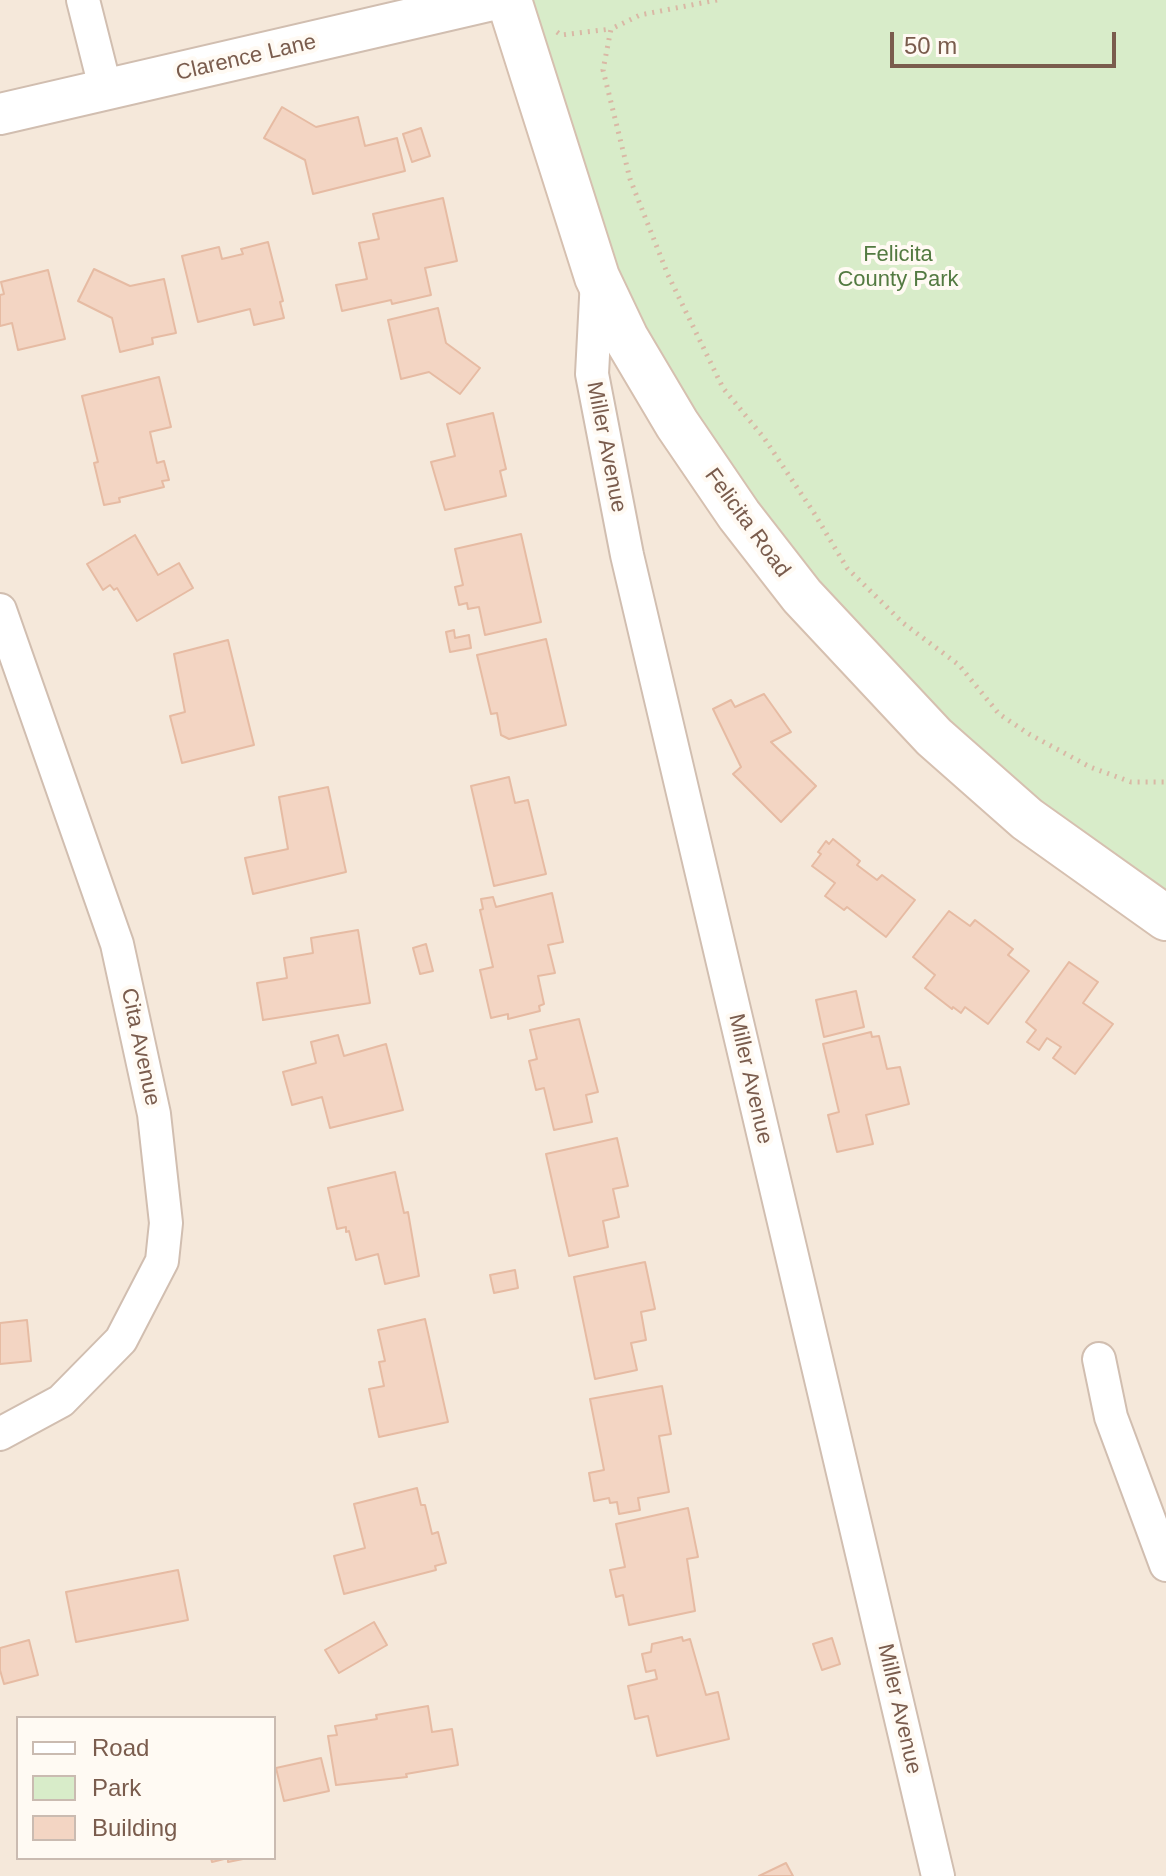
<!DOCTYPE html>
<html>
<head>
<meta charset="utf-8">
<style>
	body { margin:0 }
	#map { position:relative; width:1166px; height:1876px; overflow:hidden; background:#fdf6ec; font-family:Helvetica,sans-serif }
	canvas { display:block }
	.legend { position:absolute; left:16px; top:1716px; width:260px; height:144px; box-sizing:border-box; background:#fffaf3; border:2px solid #cabbb1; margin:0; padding:10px 14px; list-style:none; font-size:24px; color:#7a5c4d }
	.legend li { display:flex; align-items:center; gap:16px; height:40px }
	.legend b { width:40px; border:2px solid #cabbb1 }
	.scale { position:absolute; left:890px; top:32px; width:226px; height:36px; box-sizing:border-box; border:4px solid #7a5c4d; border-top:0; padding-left:10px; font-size:24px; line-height:28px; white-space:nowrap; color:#7a5c4d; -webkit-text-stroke:6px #fffaf3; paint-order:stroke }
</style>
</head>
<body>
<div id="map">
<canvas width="1166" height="1876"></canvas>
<ul class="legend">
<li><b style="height:10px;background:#fff"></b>Road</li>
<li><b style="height:22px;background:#d8ecc9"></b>Park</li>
<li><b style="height:22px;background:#f3d5c3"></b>Building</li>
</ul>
<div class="scale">50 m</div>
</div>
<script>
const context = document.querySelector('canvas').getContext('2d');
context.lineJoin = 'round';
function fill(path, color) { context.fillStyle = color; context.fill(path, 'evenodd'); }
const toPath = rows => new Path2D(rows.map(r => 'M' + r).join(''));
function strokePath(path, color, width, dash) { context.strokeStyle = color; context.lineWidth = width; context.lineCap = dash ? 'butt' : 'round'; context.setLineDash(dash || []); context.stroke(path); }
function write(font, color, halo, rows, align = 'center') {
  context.font = font + ' Helvetica,sans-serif'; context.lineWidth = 8; context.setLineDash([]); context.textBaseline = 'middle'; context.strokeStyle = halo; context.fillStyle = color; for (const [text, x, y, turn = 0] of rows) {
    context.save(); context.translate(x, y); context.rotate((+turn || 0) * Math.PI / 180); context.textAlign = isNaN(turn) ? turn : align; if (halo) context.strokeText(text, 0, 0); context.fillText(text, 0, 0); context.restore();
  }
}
const residential = toPath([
	[0,0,509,0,1166,918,1166,1876,0,1876],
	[18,1718,274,1718,274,1858,18,1858]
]);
const green = toPath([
	[509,0,1166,0,1166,918,1027,819,677,424]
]);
const building = toPath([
	[282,107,316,127,358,117,365,146,397,138,405,171,313,194,305,160,264,138,282,107],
	[421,128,430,156,412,162,403,134,421,128],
	[443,198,457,261,425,268,431,295,392,304,391,300,342,311,336,285,367,279,359,243,379,239,373,214,443,198],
	[268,242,283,301,280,302,284,318,254,325,250,309,198,322,182,256,219,247,222,259,243,254,241,249,268,242],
	[94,269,130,286,164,279,176,333,152,338,153,344,120,352,112,318,78,301,94,269],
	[48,270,65,339,18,350,12,323,0,326,0,295,4,294,1,282,48,270],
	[438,308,446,343,480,368,460,394,429,372,401,379,388,320,438,308],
	[159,377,171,427,150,432,157,463,164,461,169,480,162,481,164,487,119,498,120,502,104,505,94,463,98,462,82,396,159,377],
	[493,413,506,469,500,471,506,496,445,510,431,462,455,456,447,424,493,413],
	[521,534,541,622,485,635,479,607,468,609,467,603,459,605,455,587,463,585,455,549,521,534],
	[135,535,158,575,179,563,193,588,137,621,117,588,114,590,110,585,103,590,87,564,135,535],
	[454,630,455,638,469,635,471,648,450,652,446,632,454,630],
	[546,639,566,725,509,739,501,735,497,713,491,714,477,655,546,639],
	[228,640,254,745,182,763,170,716,185,712,174,654,228,640],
	[764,694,791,732,771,742,816,786,781,822,733,774,741,767,713,709,731,700,735,707,764,694],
	[509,777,515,803,528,800,546,874,494,886,471,786,509,777],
	[328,787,346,872,253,894,245,858,288,849,279,797,328,787],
	[833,839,860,861,857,865,877,880,882,875,915,900,886,937,847,907,844,910,825,896,835,883,812,866,821,854,818,852,826,841,829,844,833,839],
	[552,893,563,942,548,945,555,973,538,976,544,1004,539,1006,540,1011,508,1019,508,1014,491,1018,480,970,493,967,480,910,483,909,481,899,493,897,496,907,552,893],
	[949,911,970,926,975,920,1013,949,1008,955,1029,971,988,1024,965,1007,961,1013,953,1007,952,1009,925,988,935,975,913,957,949,911],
	[358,930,370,1003,263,1020,257,983,287,978,284,958,313,953,311,938,358,930],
	[426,944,433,971,420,974,413,948,426,944],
	[1069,962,1098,982,1083,1003,1113,1024,1075,1074,1053,1058,1061,1047,1047,1038,1039,1050,1027,1042,1036,1030,1026,1022,1069,962],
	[856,991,864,1027,824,1037,816,1000,856,991],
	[579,1019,598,1092,586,1095,592,1122,554,1130,544,1088,536,1090,529,1061,537,1059,530,1030,579,1019],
	[871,1032,872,1037,879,1036,887,1069,900,1067,909,1104,866,1115,873,1144,837,1152,828,1115,839,1112,823,1044,871,1032],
	[338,1035,344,1056,386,1044,403,1110,330,1128,322,1097,292,1105,283,1072,316,1063,311,1042,338,1035],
	[617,1138,628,1186,613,1189,619,1217,603,1221,608,1247,569,1256,546,1154,617,1138],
	[395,1172,404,1213,408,1212,419,1276,385,1284,378,1254,356,1260,349,1231,346,1232,346,1227,337,1229,328,1188,395,1172],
	[645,1262,655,1309,641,1312,646,1340,631,1343,637,1370,595,1379,574,1277,645,1262],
	[515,1270,518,1288,494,1293,490,1275,515,1270],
	[425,1319,448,1422,379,1437,369,1389,384,1386,379,1362,385,1361,378,1330,425,1319],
	[27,1320,31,1361,0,1364,0,1323,27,1320],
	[662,1386,671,1434,659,1436,669,1492,638,1498,640,1510,619,1514,617,1502,610,1503,609,1498,594,1501,589,1473,604,1470,590,1399,662,1386],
	[417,1488,421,1505,425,1505,432,1534,438,1532,446,1563,435,1566,436,1570,344,1594,334,1556,365,1548,354,1504,417,1488],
	[688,1508,698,1557,687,1559,695,1611,629,1625,623,1595,616,1597,610,1570,625,1567,616,1524,688,1508],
	[178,1570,188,1620,76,1642,66,1592,178,1570],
	[374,1622,387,1645,339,1673,325,1650,374,1622],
	[682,1637,683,1641,690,1639,706,1695,718,1692,729,1739,657,1756,648,1716,635,1719,628,1686,657,1679,655,1670,646,1672,642,1654,651,1652,652,1644,682,1637],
	[832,1638,840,1664,822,1670,813,1644,832,1638],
	[29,1640,38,1675,4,1684,0,1670,0,1648,29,1640],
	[428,1706,432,1732,452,1729,458,1765,406,1774,407,1777,336,1785,328,1736,337,1735,335,1726,377,1719,376,1715,428,1706],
	[321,1758,329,1791,284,1801,276,1768,321,1758],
	[211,1858,248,1858,228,1862,228,1858,212,1862,211,1858],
	[786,1863,793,1876,759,1876,786,1863]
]);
const path = toPath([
	[717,0,640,15,611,29,603,70,630,179,668,275,723,388,764,438,814,513,847,568,903,623,959,665,999,714,1029,734,1090,767,1131,782,1166,782],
	[557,32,561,35,611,29]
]);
const minor = toPath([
	[83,0,106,91],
	[597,279,592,374,627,555,938,1876],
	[0,610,117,944,154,1114,166,1223,162,1261,121,1340,61,1401,0,1434],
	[1099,1359,1111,1417,1166,1565]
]);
const tertiary = toPath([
	[0,114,492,0]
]);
const secondary = toPath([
	[509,0,597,277,626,338,677,424,739,515,802,596,934,737,1027,819,1166,918]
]);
const streetNames = [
	["Clarence Lane",246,58,-13],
	["Miller Avenue",606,447,79],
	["Felicita Road",747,523,54],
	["Cita Avenue",140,1047,78],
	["Miller Avenue",750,1079,77],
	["Miller Avenue",899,1709,77]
];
const parkNames = [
	["Felicita",898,255],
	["County Park",898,280]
];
fill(residential, '#f5e8da');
fill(green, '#d8ecc9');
fill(building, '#f3d5c3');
strokePath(building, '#e6bba3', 2);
strokePath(minor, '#d1beb0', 36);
strokePath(tertiary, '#d1beb0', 44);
strokePath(secondary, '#d6c0b0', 48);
strokePath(path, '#d9b8a5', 5, [2, 6]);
strokePath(minor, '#fff', 32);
strokePath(tertiary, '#fff', 40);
strokePath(secondary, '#fff', 44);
write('22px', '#7a5c4d', '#fffaf3', streetNames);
write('22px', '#537a41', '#fffaf3', parkNames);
</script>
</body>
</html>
